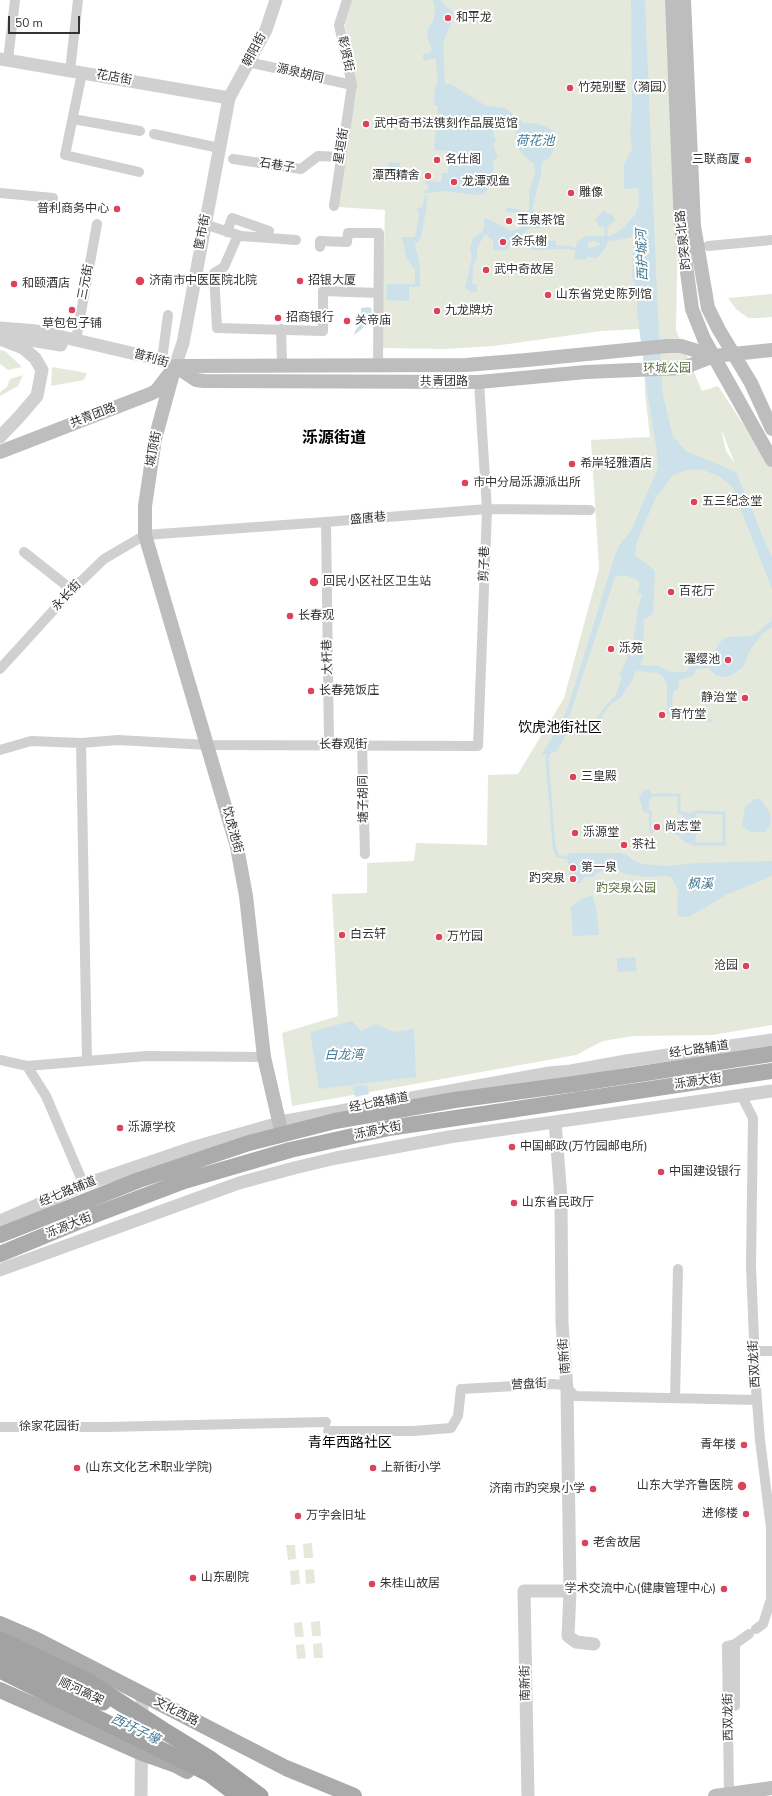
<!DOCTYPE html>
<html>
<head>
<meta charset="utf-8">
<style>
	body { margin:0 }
	#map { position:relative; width:772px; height:1796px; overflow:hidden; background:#fff; font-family:"Nunito Sans",sans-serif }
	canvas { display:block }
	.scale { position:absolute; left:8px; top:16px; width:72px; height:18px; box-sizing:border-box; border:2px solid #333; border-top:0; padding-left:5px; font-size:12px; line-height:14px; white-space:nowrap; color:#333; -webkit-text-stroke:3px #fff; paint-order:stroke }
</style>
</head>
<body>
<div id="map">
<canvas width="772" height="1796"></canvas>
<div class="scale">50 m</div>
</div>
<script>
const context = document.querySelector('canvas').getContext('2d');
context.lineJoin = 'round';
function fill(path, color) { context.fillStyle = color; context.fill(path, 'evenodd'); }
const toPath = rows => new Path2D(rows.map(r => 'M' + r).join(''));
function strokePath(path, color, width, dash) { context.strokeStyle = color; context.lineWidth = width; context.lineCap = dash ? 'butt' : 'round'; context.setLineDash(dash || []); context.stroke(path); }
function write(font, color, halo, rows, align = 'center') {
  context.font = font + ' "Nunito Sans","Noto Sans SC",sans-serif'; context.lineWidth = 4; context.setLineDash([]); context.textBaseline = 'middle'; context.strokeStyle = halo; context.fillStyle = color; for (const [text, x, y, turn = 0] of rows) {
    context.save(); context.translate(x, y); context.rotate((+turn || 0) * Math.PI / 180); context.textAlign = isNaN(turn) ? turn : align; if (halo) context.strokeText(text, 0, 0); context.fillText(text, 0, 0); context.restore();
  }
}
const green = toPath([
	[352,0,631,0,632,28,638,0,682,0,676,330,702,391,718,386,772,468,772,558,757,520,772,565,772,1025,713,1035,633,1036,603,1041,576,1055,292,1106,282,1033,338,1016,332,894,367,893,367,863,414,861,416,843,487,845,488,775,518,774,564,698,599,569,591,440,650,437,645,393,640,257,643,197,632,29,632,106,639,195,639,203,634,216,634,256,632,277,637,293,639,329,601,331,494,346,445,349,380,348,379,301,384,249,385,210,338,207,349,127,356,95,354,70,349,57,344,18],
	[721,429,734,461,734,462,726,451],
	[772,294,772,317,758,318,748,318,736,309,728,298],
	[0,350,5,351,22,367,8,370,0,364],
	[52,367,87,373,84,380,51,386],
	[23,375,18,386,0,396,0,392,7,387,10,379],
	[312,1543,313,1558,304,1558,303,1544],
	[286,1545,295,1545,296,1559,288,1560],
	[314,1569,315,1583,306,1584,305,1570],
	[299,1570,300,1584,291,1585,290,1571],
	[320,1621,321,1636,312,1636,311,1622],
	[302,1622,304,1637,295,1637,294,1623],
	[322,1643,323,1658,314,1658,313,1644],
	[304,1644,306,1658,297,1659,296,1645]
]);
const water = toPath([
	[433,0,441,0,445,6,450,9,453,13,452,21,445,37,443,44,445,84,451,84,481,103,489,106,505,108,524,123,535,123,539,125,546,126,555,133,553,151,550,157,543,162,541,166,541,174,532,210,538,214,543,224,540,228,528,229,519,238,518,245,509,245,508,249,505,249,505,251,493,250,493,240,485,234,477,248,477,259,474,262,472,283,477,285,477,291,471,292,465,288,472,258,470,248,473,238,483,231,484,226,484,218,491,220,510,231,518,229,524,225,526,216,525,214,506,212,505,208,513,208,526,212,529,210,529,191,535,174,534,164,522,154,517,146,516,126,513,120,500,116,495,120,493,132,496,142,493,144,498,158,493,160,494,180,492,185,483,194,477,195,446,191,426,193,427,205,422,232,421,238,415,245,420,267,420,287,409,287,409,301,386,300,387,284,415,284,415,270,406,257,402,237,415,237,419,215,416,209,422,207,426,194,423,191,429,190,428,185,425,184,425,182,427,181,441,182,442,173,448,173,450,151,434,150,438,106,434,105,435,85,438,84,436,59,429,59,425,61,423,58,423,54,430,53,432,49,428,40,427,31,434,19,435,9],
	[631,0,645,0,658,319,663,396,673,436,686,451,736,472,772,557,772,589,732,487,719,476,700,469,688,470,673,475,655,499,637,541,635,555,655,571,653,614,644,620,643,659,640,665,659,666,671,672,686,672,691,664,706,662,711,658,720,642,727,637,753,636,772,620,772,627,762,634,749,652,743,667,733,674,727,677,717,676,708,668,696,669,693,676,679,680,678,689,673,692,672,707,684,710,702,709,702,713,694,717,684,715,673,716,667,714,667,684,664,678,658,673,637,671,634,673,634,677,622,696,608,707,598,723,566,735,556,752,541,755,558,729,568,707,616,552,622,541,630,533,658,468,656,446,649,404,637,312,637,293,632,277,634,234,632,234,632,237,614,241,612,240,608,241,606,247,597,258,587,257,585,260,574,259,577,242,586,236,610,236,622,229,634,216,639,203,638,188,624,189,624,164,632,149,630,131,632,106],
	[593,241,600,243,599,246,588,248,588,243],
	[624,575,636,579,640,584,637,592,642,595,638,609,633,643,629,644,625,654,628,657,619,675,622,676,616,695,605,706,597,719,565,730,615,577],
	[389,162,400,163,400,171,388,170],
	[604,210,607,213,612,214,615,220,606,228,599,226,595,219],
	[543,237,543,240,556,241,556,245,565,246,565,249,531,250,535,240],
	[369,307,372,309,371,314,366,315,363,328,354,335,355,331,360,324,361,308],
	[648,789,654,795,650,799,649,809,652,812,651,832,649,831,649,814,643,811,639,797,644,790],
	[755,799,760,799,770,813,771,824,766,832,751,832,742,826,745,807],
	[695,812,694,844,686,841,683,837,683,815,684,814,690,814],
	[570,853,620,853,627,855,635,861,643,864,666,866,698,863,772,861,772,875,765,879,726,895,689,917,684,917,677,915,678,890,671,877,667,876,646,877,626,874,616,870,604,869,602,872,595,873,595,877,584,877,581,883,571,882,567,855],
	[592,895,596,907,599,935,573,936,571,907,580,900],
	[635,957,637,971,617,972,617,958],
	[352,1021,361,1031,376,1024,394,1032,414,1029,416,1077,319,1089,310,1032],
	[367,1085,369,1094,355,1097,353,1086]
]);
const stream = toPath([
	[606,236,606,228],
	[565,247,576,249],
	[701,713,710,721],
	[550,750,547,758,554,846,557,856,567,858],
	[654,795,679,795,679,812,690,815,695,812],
	[695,812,724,813,724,844,694,844,695,812],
	[664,828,677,833,686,841,694,844],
	[651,832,657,829]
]);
const minor = toPath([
	[8,60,15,0],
	[248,62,352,85],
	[70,71,78,0],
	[82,73,65,155,139,172],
	[73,119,140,131],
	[154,134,219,148],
	[233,159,301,169,318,156,340,157],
	[0,193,53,198],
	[334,206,352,85,339,25,347,0],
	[204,224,241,236,296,240],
	[227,232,232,218,269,231],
	[238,235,224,267,214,273,217,328,323,331,323,291,378,293],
	[708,246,772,240],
	[320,247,320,241,347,242,348,233,379,233,378,365],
	[281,329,282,365],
	[76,340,97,224],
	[162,360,168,315],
	[326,522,329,744],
	[24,552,72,590],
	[0,669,72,590,104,559,145,535,326,522,487,509,590,510],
	[81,743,87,1061],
	[362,744,365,854],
	[0,750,31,741,81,743,118,740,208,745,478,746,487,510,479,382],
	[0,1060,27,1066,147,1056,264,1057],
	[27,1066,46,1096,84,1185],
	[741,1095,753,1118,751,1266,756,1388,760,1440,771,1528,771,1599,763,1624,756,1629],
	[754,1351,772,1351],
	[675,1398,678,1269],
	[0,1427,106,1427,326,1422],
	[328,1431,413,1431,451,1428,458,1416,461,1389,553,1384,564,1385,575,1396,757,1400],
	[735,1644,735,1706],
	[729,1796,727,1646,735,1644,749,1634]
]);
const tertiary = toPath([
	[0,59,229,98],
	[0,328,37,331,157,359,175,366],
	[12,337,61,345],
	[0,339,23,348,35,358,42,370,37,396,19,417,0,437],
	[175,366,183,343,229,98,266,30,276,0],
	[555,1122,561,1198,562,1323,567,1390,570,1591],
	[0,1221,86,1184,195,1147,286,1121,549,1073,571,1071,626,1061,772,1040],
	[0,1270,239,1183,294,1168,336,1158,449,1137,772,1091],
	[141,1796,142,1694],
	[528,1796,524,1591,570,1591,568,1636,576,1642,594,1644]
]);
const secondary = toPath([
	[672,0,681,228,692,309,704,339,772,460],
	[684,0,694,226,708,308,719,330,751,383,772,429],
	[175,366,155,439,145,506,145,535,237,847,246,896,264,1057,282,1134],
	[175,366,196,380,204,381,479,382,586,372,683,368,714,356,772,350],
	[175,366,466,365,527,360,667,346,681,346,714,356],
	[0,452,150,394,156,391,170,373],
	[715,1796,772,1788]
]);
const primary = toPath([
	[0,1235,139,1180,249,1143,335,1121,455,1100,574,1084,772,1054],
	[0,1254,97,1214,184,1181,290,1150,389,1128,772,1071],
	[0,1624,35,1639,286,1768,354,1796],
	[0,1690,142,1753,176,1765,187,1771]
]);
const trunk = toPath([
	[161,1729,210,1759,260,1796]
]);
const trunkBridge = toPath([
	[0,1640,87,1681,161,1729],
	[0,1655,103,1702],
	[0,1670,210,1774,239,1796]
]);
const markers = [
	[448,18,4,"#dd4259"],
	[570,88,4,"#dd4259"],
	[366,124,4,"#dd4259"],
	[437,160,4,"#dd4259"],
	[748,160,4,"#dd4259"],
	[428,176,4,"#dd4259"],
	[454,182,4,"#dd4259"],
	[571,193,4,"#dd4259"],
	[117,209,4,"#dd4259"],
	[509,221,4,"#dd4259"],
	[503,242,4,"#dd4259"],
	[486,270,4,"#dd4259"],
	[140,281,5,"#dd4259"],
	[300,281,4,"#dd4259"],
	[14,284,4,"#dd4259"],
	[548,295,4,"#dd4259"],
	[72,310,4,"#dd4259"],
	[437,311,4,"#dd4259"],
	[278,318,4,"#dd4259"],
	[347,321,4,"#dd4259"],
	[572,464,4,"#dd4259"],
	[465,483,4,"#dd4259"],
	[694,502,4,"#dd4259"],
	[314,582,5,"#dd4259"],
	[671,592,4,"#dd4259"],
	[290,616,4,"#dd4259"],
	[611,649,4,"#dd4259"],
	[728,660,4,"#dd4259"],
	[311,691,4,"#dd4259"],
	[745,698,4,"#dd4259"],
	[662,715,4,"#dd4259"],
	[573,777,4,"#dd4259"],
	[657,827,4,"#dd4259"],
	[575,833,4,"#dd4259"],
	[624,845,4,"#dd4259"],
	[573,868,4,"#dd4259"],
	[573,879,4,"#dd4259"],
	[342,935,4,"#dd4259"],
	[439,937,4,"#dd4259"],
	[746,966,4,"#dd4259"],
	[120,1128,4,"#dd4259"],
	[512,1147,4,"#dd4259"],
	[661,1172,4,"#dd4259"],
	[514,1203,4,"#dd4259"],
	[744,1445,4,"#dd4259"],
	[77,1468,4,"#dd4259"],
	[373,1468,4,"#dd4259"],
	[742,1486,5,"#dd4259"],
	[593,1489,4,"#dd4259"],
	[746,1514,4,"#dd4259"],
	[298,1516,4,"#dd4259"],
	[585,1543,4,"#dd4259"],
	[193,1578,4,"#dd4259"],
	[372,1584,4,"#dd4259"],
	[724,1589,4,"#dd4259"]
];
const poiNames = [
	["和平龙",456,18],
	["竹苑别墅（漪园）",578,88],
	["武中奇书法镌刻作品展览馆",374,124],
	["名仕阁",445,160],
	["三联商厦",740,160,"right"],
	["潭西精舍",420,176,"right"],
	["龙潭观鱼",462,182],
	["雕像",579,193],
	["普利商务中心",109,209,"right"],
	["玉泉茶馆",517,221],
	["余乐榭",511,242],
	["武中奇故居",494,270],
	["济南市中医医院北院",149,281],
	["招银大厦",308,281],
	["和颐酒店",22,284],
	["山东省党史陈列馆",556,295],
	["九龙牌坊",445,311],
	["招商银行",286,318],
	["关帝庙",355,321],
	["草包包子铺",72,324,"center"],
	["希岸轻雅酒店",580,464],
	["市中分局泺源派出所",473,483],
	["五三纪念堂",702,502],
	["回民小区社区卫生站",323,582],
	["百花厅",679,592],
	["长春观",298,616],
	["泺苑",619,649],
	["濯缨池",720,660,"right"],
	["长春苑饭庄",319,691],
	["静治堂",737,698,"right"],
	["育竹堂",670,715],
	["三皇殿",581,777],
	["尚志堂",665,827],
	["泺源堂",583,833],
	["茶社",632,845],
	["第一泉",581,868],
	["趵突泉",565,879,"right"],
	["白云轩",350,935],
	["万竹园",447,937],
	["沧园",738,966,"right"],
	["泺源学校",128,1128],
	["中国邮政(万竹园邮电所)",520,1147],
	["中国建设银行",669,1172],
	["山东省民政厅",522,1203],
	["青年楼",736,1445,"right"],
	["(山东文化艺术职业学院)",85,1468],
	["上新街小学",381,1468],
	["山东大学齐鲁医院",733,1486,"right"],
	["济南市趵突泉小学",585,1489,"right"],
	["进修楼",738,1514,"right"],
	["万字会旧址",306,1516],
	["老舍故居",593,1543],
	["山东剧院",201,1578],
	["朱桂山故居",380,1584],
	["学术交流中心(健康管理中心)",716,1589,"right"]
];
const streetNames = [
	["朝阳街",255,50,-62],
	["彰贤街",345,54,77],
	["源泉胡同",300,74,13],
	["花店街",114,78,10],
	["星垣街",342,146,-81],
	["石巷子",277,166,9],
	["筐市街",203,232,-79],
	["趵突泉北路",684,240,-96],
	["三元街",86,282,-79],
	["普利街",151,359,16],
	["共青团路",444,382],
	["共青团路",93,416,-21],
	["城顶街",154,449,-79],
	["盛唐巷",368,519,-5],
	["剪子巷",485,564,-88],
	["永长街",67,596,-47],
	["大杆巷",328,657,-91],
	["长春观街",343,745],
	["塘子胡同",364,799,-91],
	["饮虎池街",232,830,75],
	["经七路辅道",699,1050,-8],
	["泺源大街",698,1082,-8],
	["经七路辅道",379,1103,-11],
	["泺源大街",378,1131,-11],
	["经七路辅道",68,1192,-22],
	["泺源大街",69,1226,-22],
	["南新街",565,1356,-95],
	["西双龙街",755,1364,-93],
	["营盘街",529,1385,-3],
	["徐家花园街",49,1427],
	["南新街",526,1683,-91],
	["顺河高架",81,1692,25],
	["文化西路",176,1712,27],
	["西双龙街",729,1717,-91]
];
const parkNames = [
	["环城公园",667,369],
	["趵突泉公园",626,889]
];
const waterNames = [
	["荷花池",535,142],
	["西护城河",643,255,-92],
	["枫溪",700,885],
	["白龙湾",344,1056],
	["西圩子壕",135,1730,26]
];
const quarterNames = [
	["饮虎池街社区",560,729],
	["青年西路社区",350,1444]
];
const districtNames = [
	["泺源街道",334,439]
];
fill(green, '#e4e9dc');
fill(water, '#cde1ea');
strokePath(stream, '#cde1ea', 3);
strokePath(minor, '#d0d0d0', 10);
strokePath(tertiary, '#d0d0d0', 13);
strokePath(secondary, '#bdbdbd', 14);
strokePath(primary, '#ababab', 16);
strokePath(trunk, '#a2a2a2', 17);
strokePath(trunkBridge, '#a2a2a2', 17);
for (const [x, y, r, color] of markers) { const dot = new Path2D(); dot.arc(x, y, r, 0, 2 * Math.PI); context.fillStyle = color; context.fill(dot); strokePath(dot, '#fff', 1.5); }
write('12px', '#333', '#fff', poiNames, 'left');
write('12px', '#333', '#fff', streetNames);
write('12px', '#596d41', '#fff', parkNames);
write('italic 13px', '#447992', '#fff', waterNames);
write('14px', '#000', '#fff', quarterNames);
write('bold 16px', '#000', '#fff', districtNames);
</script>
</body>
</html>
